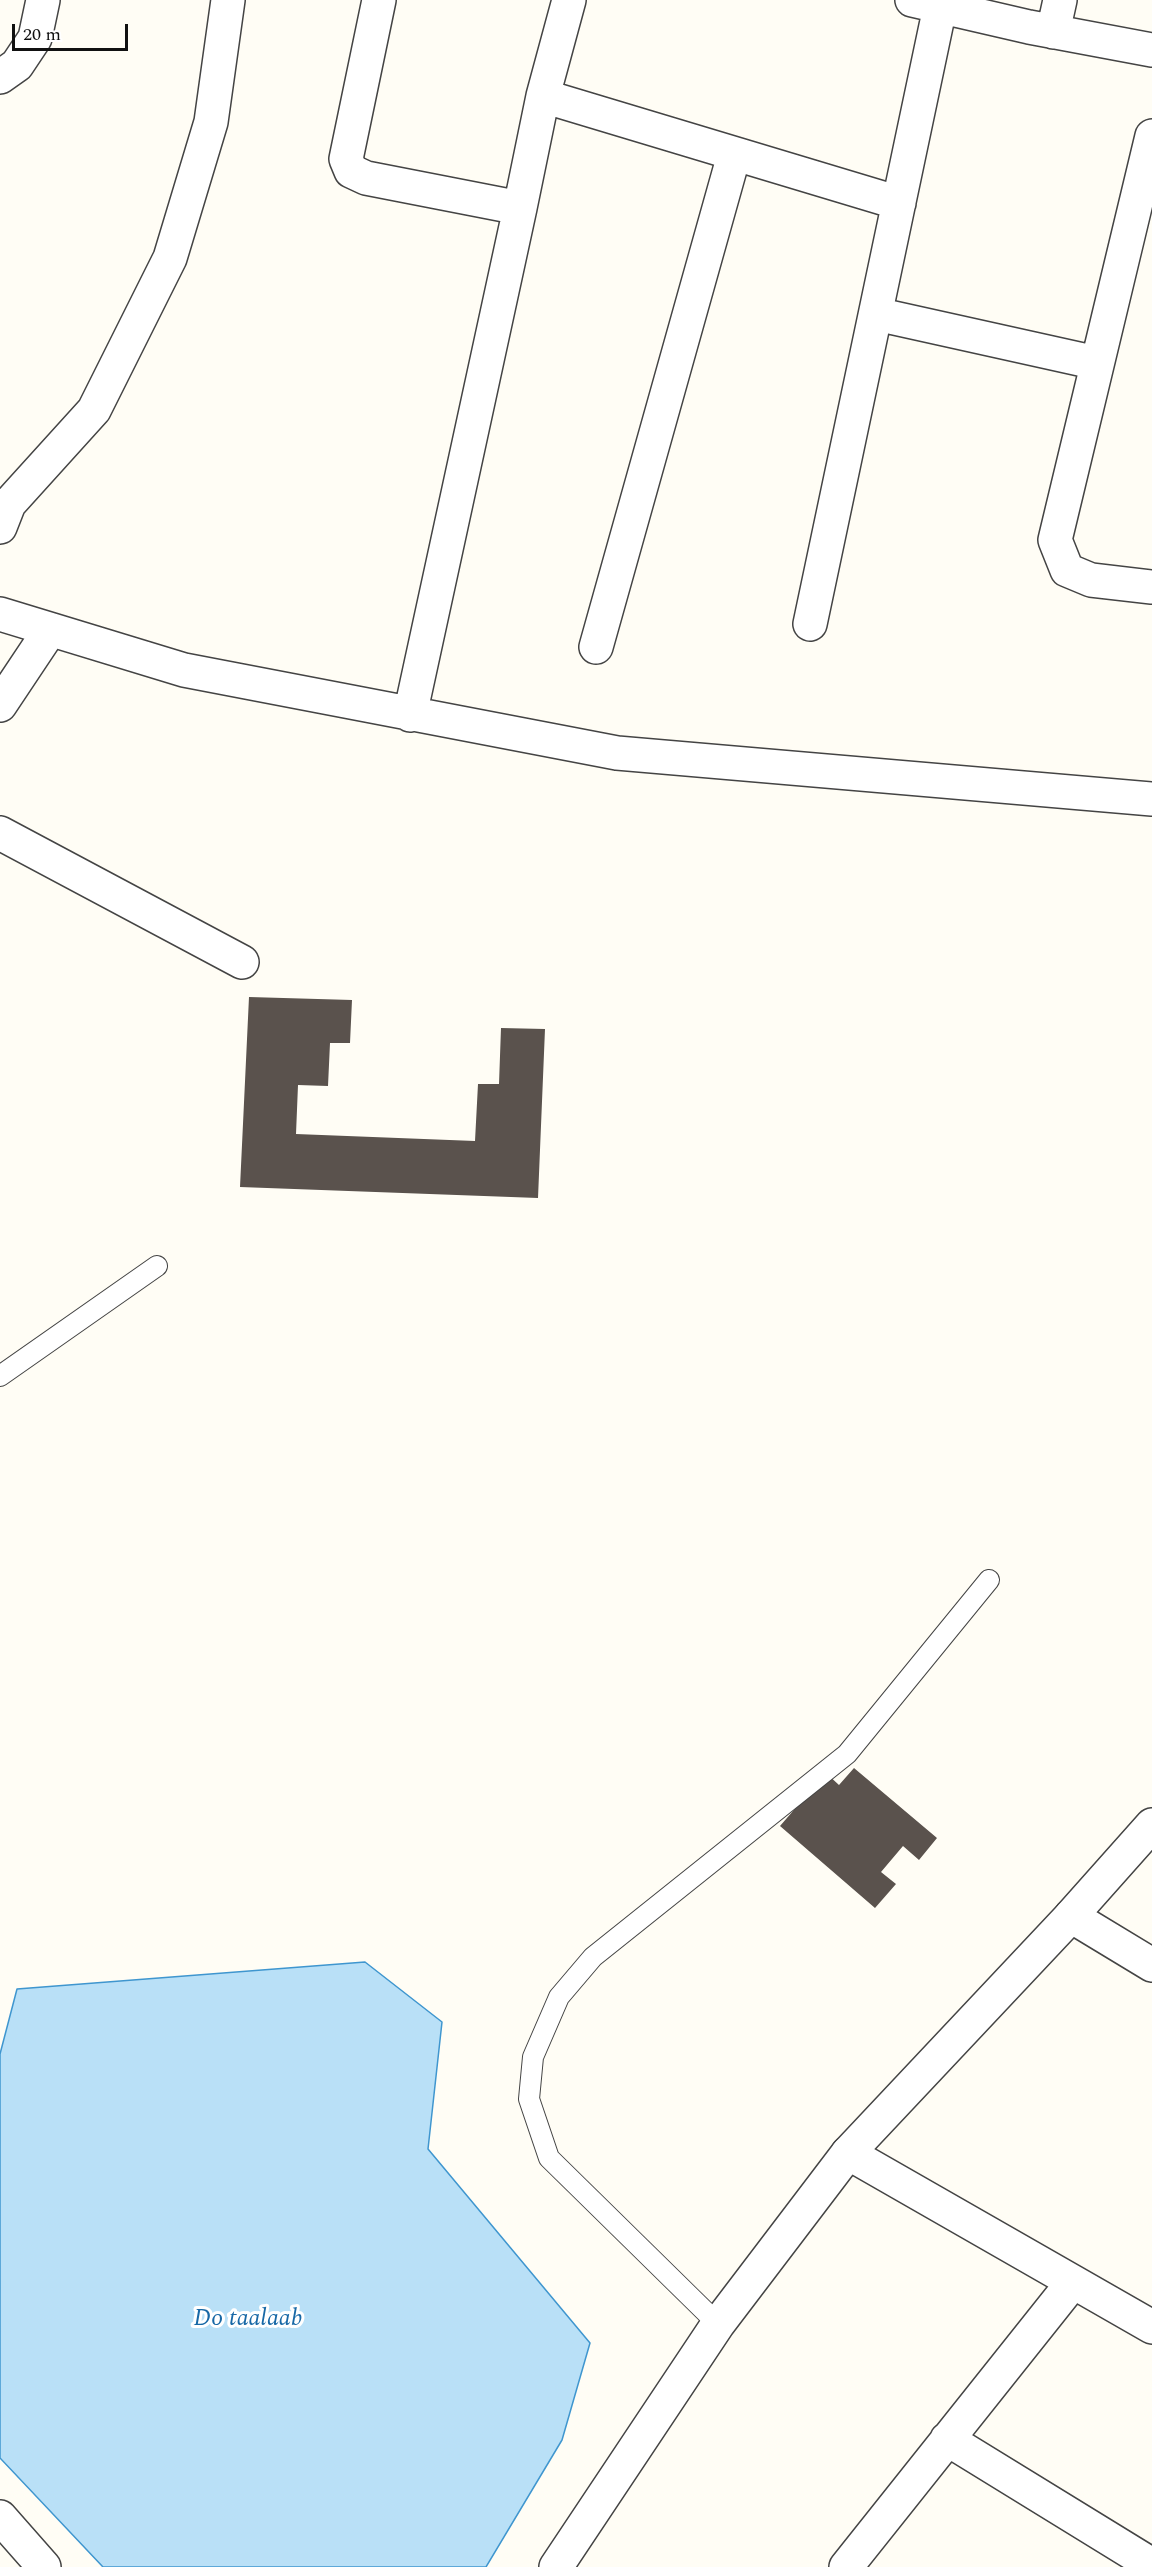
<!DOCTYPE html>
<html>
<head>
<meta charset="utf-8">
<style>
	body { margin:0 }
	#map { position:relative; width:1152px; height:2567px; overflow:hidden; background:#fffdf5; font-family:Spectral,serif }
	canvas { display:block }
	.scale { position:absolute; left:12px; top:24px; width:116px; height:27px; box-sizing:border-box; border:3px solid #111; border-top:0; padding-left:8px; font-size:18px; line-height:21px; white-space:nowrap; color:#111; -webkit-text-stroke:4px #fff; paint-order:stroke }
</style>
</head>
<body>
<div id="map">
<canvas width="1152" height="2567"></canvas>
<div class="scale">20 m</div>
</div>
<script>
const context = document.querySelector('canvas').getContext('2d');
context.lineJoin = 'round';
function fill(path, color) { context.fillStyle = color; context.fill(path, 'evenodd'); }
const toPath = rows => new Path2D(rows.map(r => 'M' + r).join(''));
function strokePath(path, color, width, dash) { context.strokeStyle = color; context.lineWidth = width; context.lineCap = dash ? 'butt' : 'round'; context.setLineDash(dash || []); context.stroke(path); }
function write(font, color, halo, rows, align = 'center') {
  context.font = font + ' Spectral,serif'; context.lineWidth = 6; context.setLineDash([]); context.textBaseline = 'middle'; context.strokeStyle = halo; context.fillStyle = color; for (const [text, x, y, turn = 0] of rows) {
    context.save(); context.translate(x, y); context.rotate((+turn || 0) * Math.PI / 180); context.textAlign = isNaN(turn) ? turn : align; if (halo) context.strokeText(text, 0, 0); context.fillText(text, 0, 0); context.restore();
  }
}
const water = toPath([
	[365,1962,442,2022,428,2149,590,2343,562,2440,486,2567,103,2567,0,2458,0,2054,17,1989,365,1962]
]);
const building = toPath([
	[249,997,352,1000,350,1043,330,1043,328,1086,298,1085,296,1134,475,1141,478,1084,499,1084,501,1028,545,1029,538,1198,240,1187],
	[854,1768,937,1838,919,1860,903,1846,881,1872,896,1884,875,1908,780,1826,826,1773,839,1785]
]);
const service = toPath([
	[0,1376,157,1266],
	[718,2324,549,2158,529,2099,533,2057,559,1997,593,1957,847,1754,989,1580]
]);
const minor = toPath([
	[379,0,346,159,351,171,366,178,520,208,410,715],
	[912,0,1029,27,1152,50],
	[1053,32,1060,0],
	[0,77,17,65,35,38,43,0],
	[543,96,899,203],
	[1152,136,1055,540,1067,570,1091,580,1152,587],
	[520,208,543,96,569,0],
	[876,314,1097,363],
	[0,527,9,504,94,410,170,258,211,122,228,0],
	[0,614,184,670,617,753,1152,799],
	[810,624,940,7],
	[596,647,734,155],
	[0,705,50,630],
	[0,833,242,962],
	[1071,1916,1152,1965],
	[848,2153,1152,2327],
	[947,2439,1152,2565],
	[846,2567,1073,2282]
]);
const tertiary = toPath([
	[0,2517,44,2567],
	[556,2567,718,2324,848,2153,1071,1916,1152,1825]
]);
const waterNames = [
	["Do taalaab",248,2320]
];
fill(water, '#b9e0f7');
strokePath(water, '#3f96cf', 1.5);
fill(building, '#5a524d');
strokePath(service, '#444', 22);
strokePath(minor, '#444', 36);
strokePath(tertiary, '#444', 36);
strokePath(service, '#fff', 20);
strokePath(minor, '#fff', 33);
strokePath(tertiary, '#fff', 33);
write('italic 24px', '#1768a6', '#fff', waterNames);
</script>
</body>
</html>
